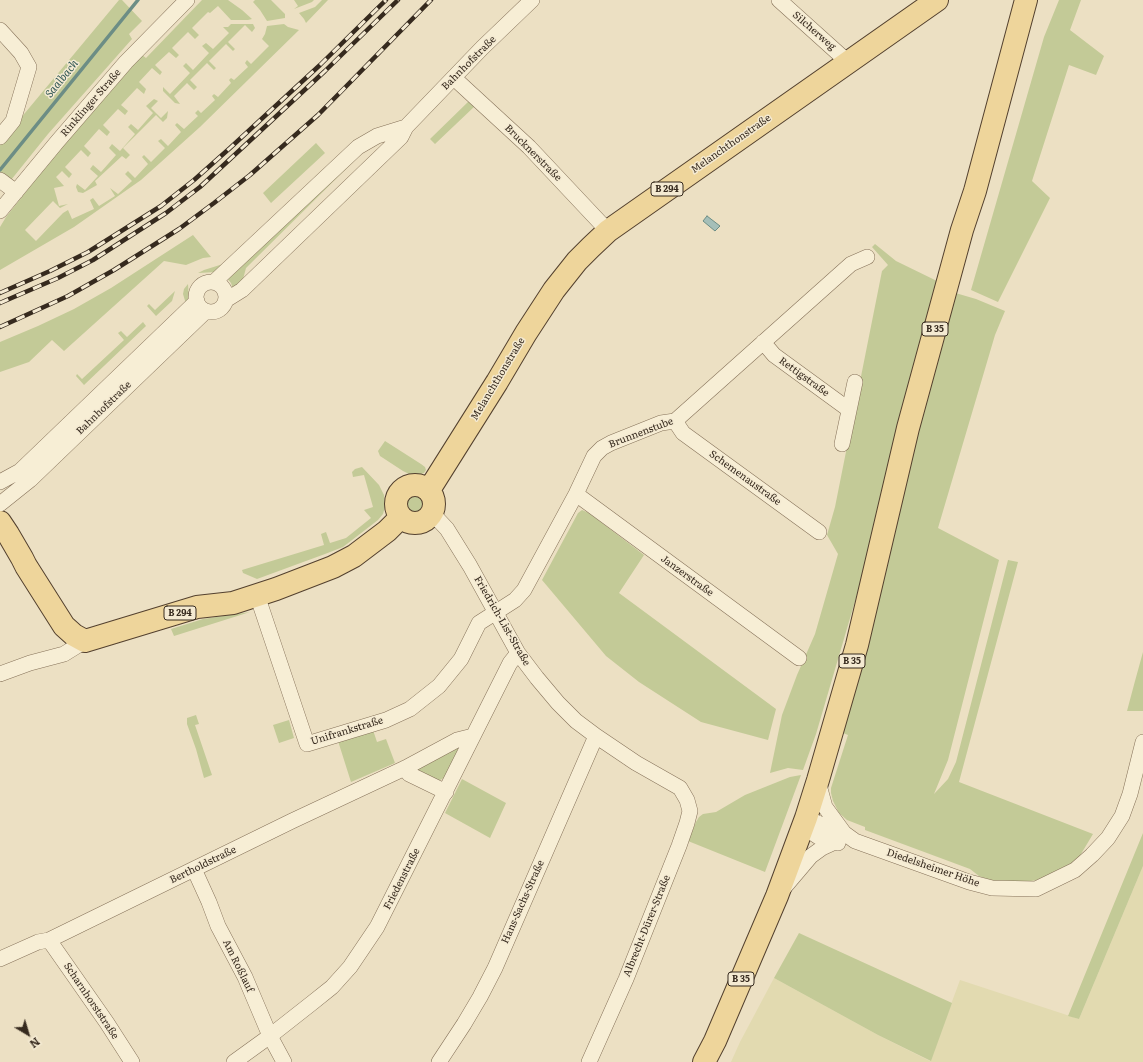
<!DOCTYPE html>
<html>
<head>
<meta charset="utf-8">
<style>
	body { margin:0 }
	#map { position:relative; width:1143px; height:1062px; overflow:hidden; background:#ece0c3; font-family:Literata,serif }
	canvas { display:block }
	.north { position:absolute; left:8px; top:1014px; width:40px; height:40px; -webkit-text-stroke:3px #f4ead2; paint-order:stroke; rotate:142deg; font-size:11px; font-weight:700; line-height:16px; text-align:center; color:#362a1e }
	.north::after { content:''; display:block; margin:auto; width:14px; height:18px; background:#362a1e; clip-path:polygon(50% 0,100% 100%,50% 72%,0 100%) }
</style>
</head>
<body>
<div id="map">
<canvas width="1143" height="1062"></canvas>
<div class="north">N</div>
</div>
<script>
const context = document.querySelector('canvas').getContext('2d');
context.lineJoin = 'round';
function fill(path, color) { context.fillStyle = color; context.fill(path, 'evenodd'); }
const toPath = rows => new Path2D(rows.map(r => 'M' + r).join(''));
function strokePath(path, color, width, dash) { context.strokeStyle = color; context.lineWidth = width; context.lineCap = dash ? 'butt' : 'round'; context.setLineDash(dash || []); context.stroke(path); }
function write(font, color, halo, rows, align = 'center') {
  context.font = font + ' Literata,serif'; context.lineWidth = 3; context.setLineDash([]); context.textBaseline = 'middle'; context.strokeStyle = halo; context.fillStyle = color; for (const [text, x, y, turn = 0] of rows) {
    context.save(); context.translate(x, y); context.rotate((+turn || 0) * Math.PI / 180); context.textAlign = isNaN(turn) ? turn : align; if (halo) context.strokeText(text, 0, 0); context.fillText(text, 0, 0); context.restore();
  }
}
const farmland = toPath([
	[1143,866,1143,1062,731,1062,740,1042,774,978,878,1035,930,1061,960,980,1079,1019]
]);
const green = toPath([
	[119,0,122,0,142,21,129,34,132,39,48,134,11,180,0,184,0,143],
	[202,0,228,0,242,10,252,19,248,20,231,20,218,6,210,13,208,12,192,28,199,35,195,39,188,32,172,48,179,55,176,58,169,52,155,65,162,72,160,75,152,68,139,82,146,89,144,94,137,88,121,105,128,111,125,115,118,109,103,125,110,132,107,136,99,129,84,146,91,153,88,157,81,150,65,167,72,174,69,178,62,171,56,177,64,186,54,188,59,206,68,204,60,208,53,201,25,230,36,241,63,213,68,210,72,219,94,209,90,200,93,198,99,206,115,196,110,188,118,194,132,181,125,174,128,171,135,178,148,164,142,157,144,155,151,162,165,148,158,141,161,139,168,146,181,132,175,125,177,123,184,129,198,116,195,113,198,110,201,113,215,100,212,96,214,94,218,97,231,83,229,80,231,78,234,80,248,67,245,63,247,60,251,64,269,46,262,39,265,34,267,26,284,24,288,27,299,30,200,127,141,180,74,227,0,270,0,227,6,217,62,146,142,55,146,58],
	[255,0,271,0,285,14,285,18,267,21,260,10,253,2],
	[294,0,314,0,312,2,294,9,298,6],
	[322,0,328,0,306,23,304,19,299,13,315,7],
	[1059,0,1081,0,1070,30,1104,56,1096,75,1069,65,1032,181,1050,198,998,302,971,290,1044,37],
	[231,24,253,24,255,28,252,32,245,25,228,42,235,49,233,51,226,44,209,61,216,68,214,70,207,63,190,80,197,87,194,90,187,83,174,96,180,104,175,103,163,91,163,87,170,94,190,73,183,66,186,63,193,70,209,53,202,46,206,43,213,49,229,33,223,27,228,27],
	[154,99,158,101,151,108,161,118,168,111,167,118,163,122,156,115,123,148,130,155,126,159,122,156,95,181,97,185,83,193,78,192,76,187,77,184,85,190,98,176,90,169,93,165,101,172,116,155,109,148,112,144,120,151,135,134,128,127,131,124,138,130,153,113,146,106],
	[469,101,475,106,435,144,430,139],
	[316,143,325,153,271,203,263,193],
	[351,158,354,161,246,268,242,283,234,292,231,283,226,277],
	[193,235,211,257,203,258,186,265,164,261,64,351,52,340,29,362,0,372,0,342,38,326,74,309,111,288],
	[875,244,896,261,937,281,863,574,816,734,803,770,788,768,770,773,782,715,797,675,815,634,838,554,827,535,835,507,882,271,888,265,872,247],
	[223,264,216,272,198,273,204,270],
	[188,284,189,300,186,304,183,294,184,289],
	[175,291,172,301,156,316,147,306,149,304,155,310],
	[952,292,976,299,1005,311,995,335,938,528,999,560,948,760,934,794,948,779,956,762,1008,560,1018,562,959,782,1093,834,1078,859,1068,866,1053,874,1037,880,1019,883,992,881,979,876,970,869,865,830,865,827,847,820,839,813,833,801,831,793,831,788,848,735,843,733,874,622,882,581],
	[143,322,146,326,84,385,76,376,77,374,82,379,124,340,118,333,121,331,127,337],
	[385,441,421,464,425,467,426,470,424,473,418,475,411,475,403,471,380,456,378,451],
	[362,467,379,485,384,495,385,507,383,514,378,520,343,547,325,554,257,579,243,573,242,570,324,545,321,534,326,532,330,543,346,538,371,518,364,510,373,507,364,475,353,477,352,472,355,469],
	'407 504a8 8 0 1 1 16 0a8 8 0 1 1-16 0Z',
	[582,510,589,513,644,555,619,593,776,709,768,740,701,722,639,682,606,656,542,580,578,513],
	[250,612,174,636,171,629,203,619],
	[1143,652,1143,711,1127,711,1135,681],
	[196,715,199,724,195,725,212,775,204,778,196,749,187,724,187,718],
	[289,720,294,738,279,743,273,725],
	[373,730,377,742,386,739,395,763,351,782,338,741],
	[460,746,444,778,440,780,436,781,416,772,416,766],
	[801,775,765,872,688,841,696,822,699,817,703,814,716,812,745,795,790,777],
	[462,779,506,803,490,838,445,813],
	[1143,833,1143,866,1079,1019,1068,1016],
	[799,933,952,1003,931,1061,878,1035,774,978]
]);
const water = toPath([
	[707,216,720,226,715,231,703,221,707,216]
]);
const stream = toPath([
	[0,170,138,0]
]);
const minor = toPath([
	[779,0,849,63],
	[0,30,21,53,29,67,13,121,0,137],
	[454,78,529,147,608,231],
	[0,180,16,192],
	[0,211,57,142,126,62,187,0],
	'196 297a15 15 0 1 1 30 0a15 15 0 1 1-30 0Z',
	[214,282,358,147,377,136,406,127],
	[226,300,242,290,401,137,406,127,482,48,532,0],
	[763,342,774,355,848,409],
	[675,421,683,433,819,532],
	[842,444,855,382],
	[0,482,20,471,197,301],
	[576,494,799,658],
	[0,504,30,480,206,311],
	[432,513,447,529,470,566,518,653,537,678,558,703,576,721,596,736,636,763,680,788,687,800,690,811,687,823,679,846,626,979,589,1062],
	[257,595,307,744,386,720,410,709,439,686,461,659,479,623,515,600,524,590,576,494,594,456,602,448,611,443,661,423,675,421,851,264,867,257],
	[0,674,30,663,64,654,85,641],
	[405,768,409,774,446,792],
	[819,785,825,807,844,833,855,841,969,882,992,888,1036,889,1075,870,1092,855,1108,838,1122,816,1130,794,1143,742],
	[806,818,827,827,844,833],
	[803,827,820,838,838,843],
	[194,869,209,902,218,926,245,977,270,1036,284,1062],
	[783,889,811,856,822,848,835,842],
	[49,940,107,1023,132,1062],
	[0,959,38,942,49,940,292,821,405,768,457,740,473,736],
	[234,1062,270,1036,312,1003,332,987,350,967,377,927,510,663,518,653],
	[439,1062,464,1024,480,997,495,968,596,736]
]);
const primary = toPath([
	'396 504a19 19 0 1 1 38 0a19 19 0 1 1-38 0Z',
	[429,490,497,382,526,333,554,290,577,261,591,247,608,231,937,0],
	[0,522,8,534,22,558,26,566,64,626,74,635,85,641,197,607,233,603,276,589,333,567,354,556,387,531,401,517],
	[704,1062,715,1041,777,896,806,818,818,780,857,645,908,428,962,230,975,191,1026,0]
]);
const rail = toPath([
	[0,293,50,271,88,252,161,206,194,180,230,148,320,65,386,0],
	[0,303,58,278,93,260,166,213,200,187,325,71,398,0],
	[0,327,68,296,114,270,179,229,214,203,250,175,318,115,431,0]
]);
const shields = [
	[667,189,32],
	[935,329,26],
	[180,613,32],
	[852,661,26],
	[741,979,26]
];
const shieldNames = [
	["B 294",667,189],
	["B 35",935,329],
	["B 294",180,613],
	["B 35",852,661],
	["B 35",741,979]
];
const streetNames = [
	["Silcherweg",814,31,41],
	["Bahnhofstraße",469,63,-45],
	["Rinklinger Straße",91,103,-49],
	["Melanchthonstraße",731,144,-35],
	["Brucknerstraße",533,153,45],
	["Rettigstraße",804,377,36],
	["Melanchthonstraße",498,379,-59],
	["Bahnhofstraße",104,408,-44],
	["Brunnenstube",641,433,-21],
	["Schemenaustraße",745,478,36],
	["Janzerstraße",687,576,36],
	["Friedrich-List-Straße",502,621,60],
	["Unifrankstraße",347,731,-17],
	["Bertholdstraße",203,865,-26],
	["Diedelsheimer Höhe",933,868,19],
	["Friedenstraße",402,879,-63],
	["Hans-Sachs-Straße",523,902,-66],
	["Albrecht-Dürer-Straße",647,926,-68],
	["Am Roßlauf",238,966,64],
	["Scharnhorststraße",91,1001,56]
];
const waterNames = [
	["Saalbach",62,79,-51]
];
fill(farmland, '#e2dab0');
fill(green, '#c3ca97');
fill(water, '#a5bfb8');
strokePath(water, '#6c8d85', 1);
strokePath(stream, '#6c8d85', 3.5);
strokePath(minor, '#86725a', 16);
strokePath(primary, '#53402e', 24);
strokePath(minor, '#f7eed5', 15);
strokePath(primary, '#eed59b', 22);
strokePath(rail, '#362a1e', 4.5);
strokePath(rail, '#f4ead2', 3, [9]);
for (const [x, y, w] of shields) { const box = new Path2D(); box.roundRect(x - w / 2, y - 7, w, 14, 3); context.fillStyle = '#f4ead2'; context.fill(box); strokePath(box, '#362a1e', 1); }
write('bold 9px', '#362a1e', null, shieldNames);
write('10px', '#362a1e', '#f4ead2', streetNames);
write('italic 11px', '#2e5553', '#f4ead2', waterNames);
</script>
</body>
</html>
